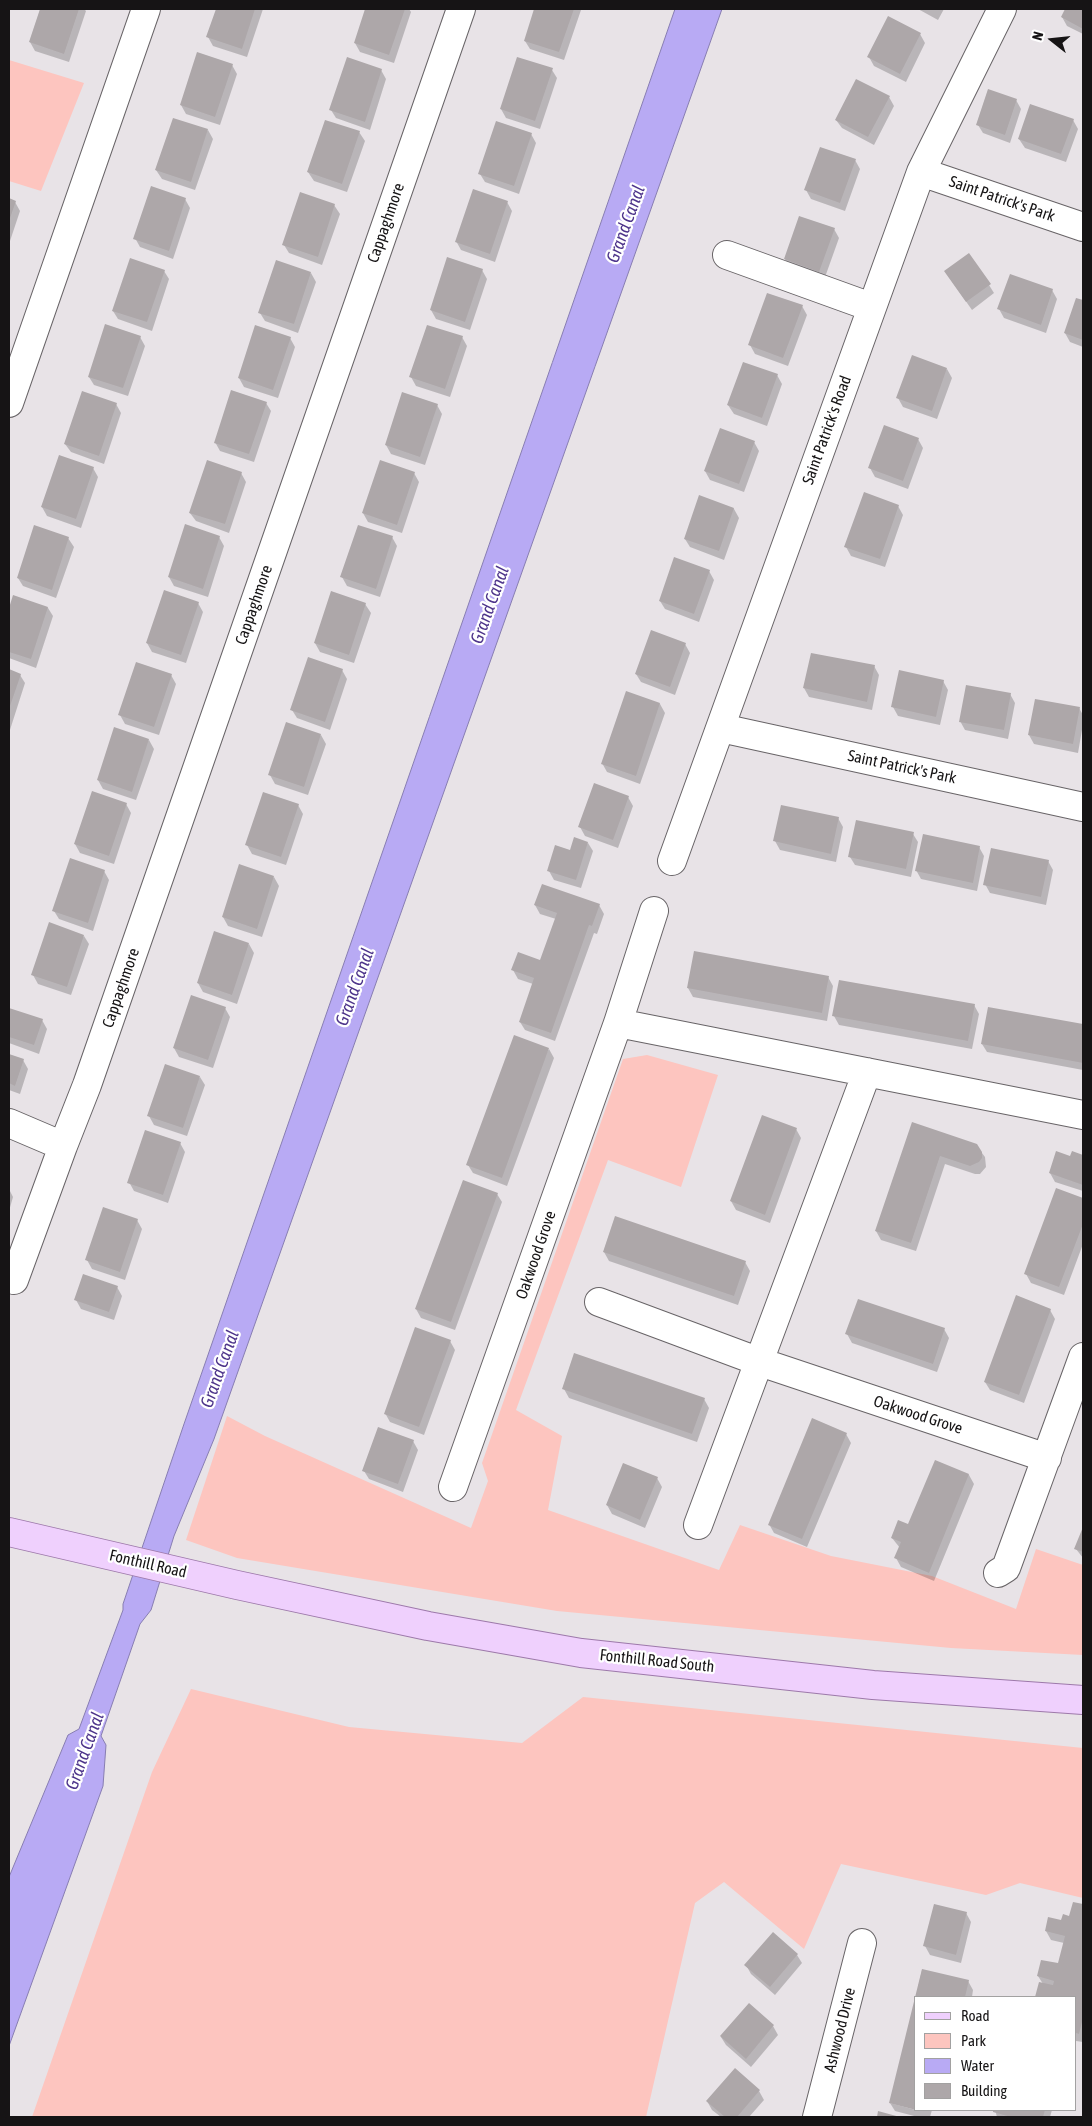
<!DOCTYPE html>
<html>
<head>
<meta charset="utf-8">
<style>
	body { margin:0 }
	#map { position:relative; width:1092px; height:2126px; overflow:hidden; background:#e8e3e7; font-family:"Asap Condensed",sans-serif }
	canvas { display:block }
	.frame { position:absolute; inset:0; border:10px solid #161415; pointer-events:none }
	.legend { position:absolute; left:914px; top:1996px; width:162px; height:115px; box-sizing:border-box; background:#fff; border:1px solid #a2a1a1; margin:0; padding:6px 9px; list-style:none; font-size:15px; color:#161415 }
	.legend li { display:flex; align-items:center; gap:10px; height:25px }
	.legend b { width:25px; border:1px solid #a2a1a1 }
	.north { position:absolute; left:1027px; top:15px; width:50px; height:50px; -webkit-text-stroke:4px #fff; paint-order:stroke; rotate:286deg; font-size:14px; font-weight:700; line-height:20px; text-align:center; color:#161415 }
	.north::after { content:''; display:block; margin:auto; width:18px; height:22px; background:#161415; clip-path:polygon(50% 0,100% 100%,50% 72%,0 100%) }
</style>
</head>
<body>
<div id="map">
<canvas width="1092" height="2126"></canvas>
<div class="frame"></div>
<ul class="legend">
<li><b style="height:6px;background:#efd0fd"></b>Road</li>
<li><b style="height:14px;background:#fdc5bf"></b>Park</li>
<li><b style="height:14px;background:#b8aaf4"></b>Water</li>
<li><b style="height:14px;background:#ada7a9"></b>Building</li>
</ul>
<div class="north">N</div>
</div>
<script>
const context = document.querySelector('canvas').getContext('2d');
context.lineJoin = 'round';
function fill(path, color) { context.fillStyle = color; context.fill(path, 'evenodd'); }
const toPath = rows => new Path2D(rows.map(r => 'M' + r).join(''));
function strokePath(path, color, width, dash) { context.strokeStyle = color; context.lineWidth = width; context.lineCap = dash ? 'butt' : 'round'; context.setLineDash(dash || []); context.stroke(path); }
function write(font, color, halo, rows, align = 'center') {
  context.font = font + ' "Asap Condensed",sans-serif'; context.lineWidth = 4.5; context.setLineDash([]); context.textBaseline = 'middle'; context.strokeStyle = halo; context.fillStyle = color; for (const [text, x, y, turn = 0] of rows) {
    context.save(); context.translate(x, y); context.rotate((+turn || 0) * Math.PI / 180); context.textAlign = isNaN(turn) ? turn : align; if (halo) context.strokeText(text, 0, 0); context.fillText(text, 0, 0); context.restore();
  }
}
const green = toPath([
	[9,60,84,83,41,191,9,181],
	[647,1055,718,1075,681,1187,608,1160,516,1410,562,1436,548,1510,719,1570,740,1525,831,1556,932,1576,1016,1609,1036,1549,1083,1565,1083,1655,951,1648,557,1611,237,1558,186,1540,227,1416,265,1436,471,1528,488,1481,482,1463,623,1059],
	[191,1689,349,1727,522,1743,583,1697,1083,1748,1083,1898,1020,1883,986,1895,841,1864,804,1949,724,1882,695,1903,646,2117,32,2117,152,1772]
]);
const water = toPath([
	[675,9,722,9,214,1439,174,1536,151,1610,140,1624,101,1736,106,1745,103,1786,9,2046,9,1877,68,1735,79,1729,123,1610,123,1604,184,1424,675,9]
]);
const shadow = toPath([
	[41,9,84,9,86,11,69,62,35,51,30,42],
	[217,9,263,9,247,57,213,46,208,37],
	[366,9,409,9,411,12,394,63,360,52,355,43],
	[536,9,581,10,564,60,530,49,525,41],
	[918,9,944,9,938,20],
	[1066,9,1083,9,1083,34,1067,26,1062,17],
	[920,34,925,43,906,82,874,66,869,57],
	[232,65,237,74,220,125,186,114,181,105],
	[381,70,386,79,370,130,336,118,331,110],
	[552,70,557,78,540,129,506,118,501,109],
	[889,97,894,106,874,145,842,128,836,120],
	[1016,100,1021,109,1010,143,983,133,978,125],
	[1073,120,1078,129,1066,162,1025,148,1019,139],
	[208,130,213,139,195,190,162,179,156,170],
	[359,132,365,141,347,192,314,181,308,172],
	[531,134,536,143,519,194,485,182,480,174],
	[855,160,860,169,845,211,811,199,806,190],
	[185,199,190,208,173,259,140,247,135,238],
	[9,200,15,202,20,211,9,244],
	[507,202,512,211,495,262,461,250,456,241],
	[334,205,340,214,322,265,289,253,284,245],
	[834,229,839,238,824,280,790,268,785,259],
	[482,270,487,279,470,330,436,319,431,310],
	[164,271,169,279,152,331,118,319,113,311],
	[311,273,316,282,298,333,265,321,260,313],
	[951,280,989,285,994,293,972,310],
	[1052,290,1057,299,1046,333,1004,318,999,309],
	[1077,299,1083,302,1083,347,1070,342,1065,333],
	[802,306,807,315,788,366,755,354,750,345],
	[140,337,145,346,128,396,94,385,89,377],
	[462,337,467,346,450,397,416,386,411,377],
	[290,338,295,347,278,398,244,387,239,378],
	[947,369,952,378,937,419,903,407,898,398],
	[777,375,782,384,767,426,734,414,728,405],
	[266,403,271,411,254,462,220,451,215,442],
	[116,404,121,413,104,464,71,452,65,444],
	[437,405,442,414,425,465,391,454,386,445],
	[918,439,923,448,908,489,875,477,870,468],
	[754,442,759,451,744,492,710,480,705,471],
	[93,468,98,477,81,528,47,516,42,507],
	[241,473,246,482,229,533,196,521,190,513],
	[414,473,419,482,402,533,368,522,363,513],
	[700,497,734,509,739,518,724,560,690,547,685,539],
	[898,506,903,515,885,567,851,556,846,547],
	[219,537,224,546,208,597,174,586,169,577],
	[392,537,397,546,380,597,347,586,342,577],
	[68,538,74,547,56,598,23,586,18,578],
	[709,571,714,580,699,622,665,609,660,601],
	[332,592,365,604,371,613,354,663,320,652,315,643],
	[14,596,48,608,53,616,36,668,9,658,9,612],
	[198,603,203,612,186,663,152,652,147,643],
	[685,644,690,653,675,695,641,682,636,674],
	[874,666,879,675,872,710,809,697,804,688],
	[342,670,347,679,330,730,297,718,292,710],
	[9,671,20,675,25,683,9,733],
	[171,675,176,684,159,735,125,724,120,715],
	[943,681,948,690,940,725,898,716,893,707],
	[627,693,660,704,665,713,640,784,607,772,602,763],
	[1010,694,1015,703,1008,739,965,730,960,721],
	[1079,708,1083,715,1083,724,1078,753,1034,744,1029,735],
	[321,735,326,744,308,795,275,784,270,775],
	[149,740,154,749,136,800,103,789,98,780],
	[628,797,633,806,618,848,585,836,580,827],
	[126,804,131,813,114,864,80,853,75,844],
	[298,805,303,814,286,865,252,854,247,845],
	[838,818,843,827,836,862,780,850,775,841],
	[913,834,918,842,911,877,855,865,850,857],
	[588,843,593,851,581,888,554,880,549,871,571,851],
	[979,847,984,856,977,891,921,879,916,870],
	[1048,861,1053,870,1046,905,990,893,985,884],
	[104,871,109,880,93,931,59,919,54,911],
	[274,877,279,886,262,937,228,926,223,917],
	[535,905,599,905,604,914,597,934,594,933,555,1041,525,1030,520,1022,533,984,518,979,513,970,541,961,556,919,540,914],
	[84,936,89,944,71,995,38,984,33,975],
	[249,944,254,953,237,1004,203,992,198,983],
	[828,977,833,986,827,1021,693,997,688,988],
	[974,1005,979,1014,972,1049,839,1025,834,1016],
	[225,1008,230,1017,213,1068,179,1057,174,1048],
	[989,1008,1083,1026,1083,1070,987,1052,982,1044],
	[9,1009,42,1020,47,1029,39,1054,9,1043],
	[549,1049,554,1058,507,1186,473,1173,468,1165],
	[9,1056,23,1060,28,1069,20,1094,9,1090],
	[200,1077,205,1085,187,1136,154,1125,149,1116],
	[913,1123,976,1145,985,1157,986,1167,980,1174,975,1174,945,1164,916,1251,881,1240,876,1231],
	[796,1129,801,1138,770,1223,736,1210,731,1201],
	[180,1143,185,1152,168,1203,134,1191,129,1182],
	[1072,1153,1083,1156,1083,1191,1055,1182,1050,1173,1071,1157],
	[9,1189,13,1197,9,1211],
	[1057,1189,1083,1199,1083,1244,1064,1295,1031,1283,1026,1274],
	[497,1194,502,1202,455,1330,421,1318,416,1309],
	[137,1220,142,1229,125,1280,92,1269,87,1260],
	[604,1252,745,1262,750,1271,738,1305,609,1261],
	[117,1287,122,1296,114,1320,81,1309,76,1300],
	[1050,1310,1055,1319,1024,1403,990,1390,985,1382],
	[944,1329,949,1338,937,1372,852,1343,847,1334],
	[450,1341,455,1350,424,1435,390,1422,385,1413],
	[564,1389,704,1399,709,1408,697,1442,569,1398],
	[846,1434,851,1443,807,1547,774,1533,769,1524],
	[413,1441,418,1450,403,1492,369,1479,364,1471],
	[936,1461,969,1475,974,1484,934,1581,901,1567,896,1558,900,1548,892,1538,909,1525],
	[657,1478,662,1487,645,1528,612,1514,607,1505],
	[1083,1529,1083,1558,1076,1549],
	[1074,1903,1083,1906,1083,2042,1076,2041,1076,1997,1036,1997,1040,1984,1043,1984,1038,1976,1059,1965,1064,1943,1051,1940,1046,1931,1070,1917],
	[966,1913,971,1922,961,1963,930,1955,925,1946],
	[797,1955,802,1963,775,1995,751,1974,746,1965],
	[922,1970,968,1981,973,1990,972,1997,916,1997],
	[773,2026,778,2035,751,2067,726,2045,721,2037],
	[759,2091,764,2100,749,2117,721,2117,712,2110,707,2101],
	[890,2103,916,2110,932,2110,930,2117,918,2117,895,2111],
	[995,2110,1052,2110,1050,2117,997,2117]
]);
const building = toPath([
	[40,9,79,9,64,54,29,42],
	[216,9,255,9,242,49,206,37],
	[365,9,405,9,389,55,354,43],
	[534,9,574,9,559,52,524,41],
	[1065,9,1083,9,1083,29,1061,17],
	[888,16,921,33,900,74,867,57],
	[197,52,233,64,215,117,180,105],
	[347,57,382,69,365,122,329,110],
	[517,57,553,68,535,121,500,109],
	[856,79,890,96,868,137,835,120],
	[988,89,1017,99,1005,135,976,125],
	[1030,104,1074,119,1061,154,1018,139],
	[173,118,208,129,191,182,155,170],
	[325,120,360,131,342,184,307,172],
	[496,121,532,133,514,186,478,174],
	[820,147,856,159,840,203,804,190],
	[151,186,186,198,169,251,133,239],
	[473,189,508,201,490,254,455,242],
	[300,192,335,204,318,257,282,245],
	[9,198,16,201,9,221],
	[799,216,835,228,819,272,784,259],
	[969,253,991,284,966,302,944,271],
	[447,257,483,269,465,322,430,310],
	[130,258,165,270,147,322,112,311],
	[276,260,311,272,294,324,258,313],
	[1010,274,1053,289,1041,325,997,309],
	[767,293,803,305,783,358,748,345],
	[1076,298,1083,300,1083,340,1064,333],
	[105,324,141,336,123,388,88,377],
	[255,325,291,337,273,390,238,378],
	[427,325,463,336,445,389,409,377],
	[912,355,947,368,932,411,896,398],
	[743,362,778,374,762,418,727,405],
	[231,390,267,402,249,454,214,443],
	[82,391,117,403,99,456,64,444],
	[402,392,438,404,420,457,385,445],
	[884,425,919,438,903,481,868,468],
	[720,428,755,441,739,484,704,471],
	[59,455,94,467,76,519,41,507],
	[207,460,242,472,225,524,189,513],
	[380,460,415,472,397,525,362,513],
	[864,492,899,505,880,559,844,547],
	[699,495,734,508,719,551,684,539],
	[185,524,220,536,203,589,168,577],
	[34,525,69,537,52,590,17,578],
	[358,525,393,536,376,589,340,577],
	[674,557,710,570,694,614,659,601],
	[164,590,199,602,181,655,146,643],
	[331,591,366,603,349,655,314,643],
	[13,595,48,607,31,659,9,652,9,608],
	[651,630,686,643,670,687,635,674],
	[811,653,875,665,867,702,803,688],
	[308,657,343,669,325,722,290,710],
	[136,662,172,674,154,727,118,715],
	[9,669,21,674,9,709],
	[899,670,944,680,936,717,891,707],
	[966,685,1011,693,1004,730,959,722],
	[626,691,660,703,636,776,601,764],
	[1035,699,1080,707,1073,744,1028,735],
	[286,722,321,734,304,787,268,775],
	[114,727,149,739,132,792,97,780],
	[594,783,629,796,613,840,578,827],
	[92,791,127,803,109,856,74,844],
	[263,792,299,804,281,857,245,845],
	[781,805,839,817,831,854,773,841],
	[856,820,914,832,906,869,848,857],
	[923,834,980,846,973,883,915,871],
	[574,837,588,842,576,880,547,871,555,845,570,850],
	[991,848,1049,860,1041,897,983,885],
	[70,858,105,870,88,923,52,911],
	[239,864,274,876,257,929,222,917],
	[542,884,600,904,592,926,589,925,551,1033,519,1022,534,978,511,970,518,952,540,960,557,913,534,905],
	[49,922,84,935,67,987,31,975],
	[214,931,249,943,232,995,197,983],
	[694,951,829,976,822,1013,687,988],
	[839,980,975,1004,968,1041,832,1016],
	[191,995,226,1007,208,1060,173,1048],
	[988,1007,1083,1024,1083,1063,981,1044],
	[9,1008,43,1019,34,1045,9,1037],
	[514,1035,549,1048,502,1178,466,1165],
	[9,1054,24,1059,15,1086,9,1083],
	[165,1064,200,1076,183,1128,147,1116],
	[762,1115,797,1128,765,1215,730,1201],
	[912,1122,977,1144,982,1152,982,1158,979,1162,970,1166,940,1156,911,1243,875,1231],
	[145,1130,181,1142,163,1195,127,1183],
	[1056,1151,1070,1156,1072,1151,1083,1155,1083,1185,1049,1173],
	[463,1180,498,1193,451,1322,415,1309],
	[1056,1188,1083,1198,1083,1224,1059,1287,1024,1274],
	[103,1207,138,1219,120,1272,85,1260],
	[615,1216,746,1261,734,1296,603,1252],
	[83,1274,118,1286,109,1312,74,1300],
	[1016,1295,1051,1309,1019,1395,984,1382],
	[858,1299,945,1328,933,1364,845,1334],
	[415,1327,451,1340,419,1427,384,1414],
	[574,1353,705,1398,692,1434,562,1389],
	[812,1418,847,1433,802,1539,768,1525],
	[378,1427,414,1440,398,1484,362,1471],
	[935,1460,969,1474,929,1573,894,1558,901,1542,891,1538,898,1520,908,1524],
	[623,1463,658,1477,640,1520,606,1505],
	[1083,1527,1083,1552,1074,1549],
	[1073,1902,1083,1904,1083,2018,1079,2034,1076,2033,1076,1997,1035,1997,1039,1982,1053,1985,1054,1981,1037,1976,1041,1960,1058,1963,1065,1936,1045,1931,1048,1917,1061,1920,1063,1914,1069,1916],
	[934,1904,967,1912,956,1955,923,1946],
	[773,1932,798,1954,770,1987,744,1965],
	[922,1969,969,1980,965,1997,916,1997,916,2110,889,2103],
	[749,2003,774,2025,746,2059,720,2036],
	[735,2068,760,2090,737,2117,725,2117,706,2101],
	[993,2110,1045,2110,1043,2117,1011,2117,993,2112],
	[878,2111,900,2117,877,2117]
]);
const minor = toPath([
	[921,172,1083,227],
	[727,255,871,307],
	[9,403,146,9],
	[721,728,1083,807],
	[672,861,921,172,1002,9],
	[618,1023,1083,1115],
	[9,1123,63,1146,87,1085,461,9],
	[14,1280,63,1146],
	[599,1302,760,1362,1047,1458],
	[453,1487,618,1023,654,911],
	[698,1525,867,1072],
	[998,1573,1006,1568,1083,1357],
	[817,2117,862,1943]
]);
const major = toPath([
	[9,1532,237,1585,428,1626,581,1653,873,1685,1083,1700]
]);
const streetNames = [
	["Saint Patrick's Park",1002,199,19],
	["Cappaghmore",386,223,-71],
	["Saint Patrick's Road",827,430,-70],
	["Cappaghmore",254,605,-71],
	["Saint Patrick's Park",902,767,12],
	["Cappaghmore",121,988,-71],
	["Oakwood Grove",536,1255,-71],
	["Oakwood Grove",918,1415,18],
	["Fonthill Road",148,1564,13],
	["Fonthill Road South",657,1661,6],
	["Ashwood Drive",840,2030,-76]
];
const waterNames = [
	["Grand Canal",626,224,-70],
	["Grand Canal",490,605,-70],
	["Grand Canal",355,987,-70],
	["Grand Canal",220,1369,-70],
	["Grand Canal",85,1751,-70]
];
fill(green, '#fdc5bf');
fill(water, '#b8aaf4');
strokePath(water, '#877db1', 1);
fill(shadow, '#0003');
fill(building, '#ada7a9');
strokePath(minor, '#686467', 30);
strokePath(major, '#9d79aa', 30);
strokePath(minor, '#fff', 28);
strokePath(major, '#efd0fd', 28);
write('16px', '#161415', '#fff', streetNames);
write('italic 18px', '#4e358b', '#fff', waterNames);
</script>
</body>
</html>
